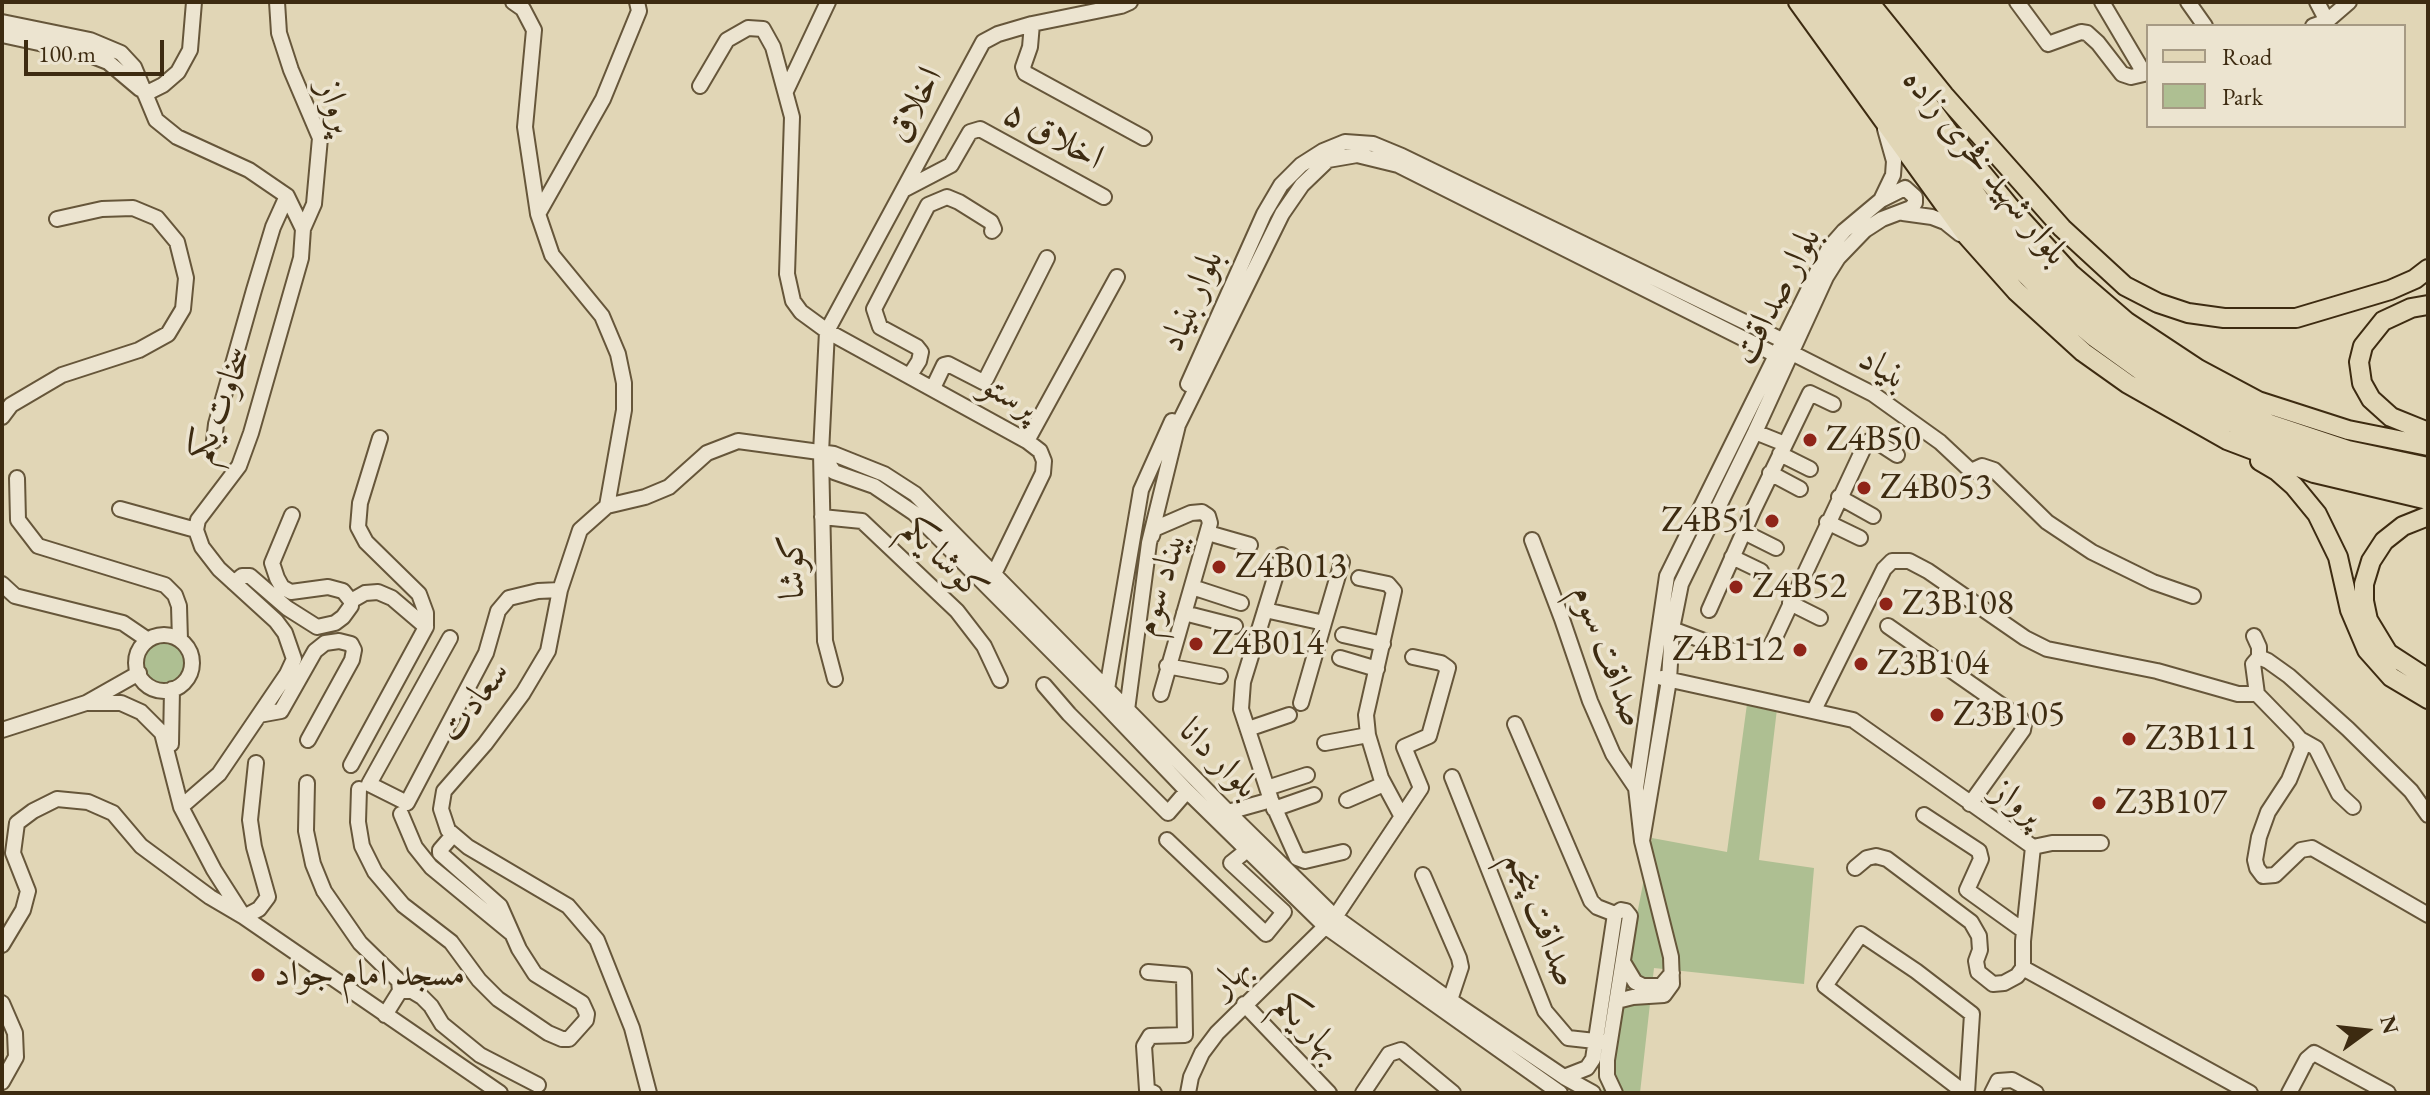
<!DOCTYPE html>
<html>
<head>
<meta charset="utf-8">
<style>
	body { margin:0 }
	#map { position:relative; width:2430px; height:1095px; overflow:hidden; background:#e1d6b6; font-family:"EB Garamond",serif }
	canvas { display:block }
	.frame { position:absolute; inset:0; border:4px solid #3d2b11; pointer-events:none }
	.legend { position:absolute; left:2146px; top:24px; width:260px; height:104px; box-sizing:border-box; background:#ece4d0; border:2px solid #a69a84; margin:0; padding:10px 14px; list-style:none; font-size:24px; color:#3d2b11 }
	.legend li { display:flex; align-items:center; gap:16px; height:40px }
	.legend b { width:40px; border:2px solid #a69a84 }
	.north { position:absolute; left:2326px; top:991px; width:80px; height:80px; -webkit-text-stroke:6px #ece4d0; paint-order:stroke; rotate:75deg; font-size:22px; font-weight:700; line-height:32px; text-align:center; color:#3d2b11 }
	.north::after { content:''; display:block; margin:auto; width:28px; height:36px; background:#3d2b11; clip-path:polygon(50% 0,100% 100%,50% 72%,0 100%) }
	.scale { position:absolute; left:24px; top:40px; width:140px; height:36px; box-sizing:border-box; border:4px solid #3d2b11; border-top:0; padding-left:10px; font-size:24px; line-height:28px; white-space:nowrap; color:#3d2b11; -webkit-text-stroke:6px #ece4d0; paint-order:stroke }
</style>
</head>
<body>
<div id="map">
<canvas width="2430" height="1095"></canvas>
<div class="frame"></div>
<ul class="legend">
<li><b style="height:10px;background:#e1d6b6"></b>Road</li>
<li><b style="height:22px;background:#aebf92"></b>Park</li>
</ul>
<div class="north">N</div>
<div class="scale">100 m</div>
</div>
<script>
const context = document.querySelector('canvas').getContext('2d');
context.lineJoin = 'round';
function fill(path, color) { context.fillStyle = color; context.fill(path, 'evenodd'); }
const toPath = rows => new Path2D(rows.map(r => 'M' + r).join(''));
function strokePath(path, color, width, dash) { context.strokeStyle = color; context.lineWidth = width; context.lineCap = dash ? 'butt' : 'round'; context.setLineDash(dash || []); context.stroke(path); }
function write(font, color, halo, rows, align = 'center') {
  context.font = font + ' "EB Garamond",Amiri,serif'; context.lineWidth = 7; context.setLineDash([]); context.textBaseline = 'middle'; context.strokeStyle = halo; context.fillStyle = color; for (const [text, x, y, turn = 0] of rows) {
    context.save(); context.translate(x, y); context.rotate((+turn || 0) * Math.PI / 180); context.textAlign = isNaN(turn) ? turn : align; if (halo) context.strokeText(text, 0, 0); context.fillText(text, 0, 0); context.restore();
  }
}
const green = toPath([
	'142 663a22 22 0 1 1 44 0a22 22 0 1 1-44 0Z',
	[1747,704,1777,709,1759,860,1814,868,1804,984,1654,968,1640,1093,1602,1093,1652,838,1727,852]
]);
const minor = toPath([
	[513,2,523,9,534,30,525,127,538,214,552,255,602,316,618,354,624,383,624,410,607,506],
	[2017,2,2048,44,2081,32,2087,33,2098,43,2122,74,2131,77,2148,73],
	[2102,2,2144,73],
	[2188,2,2205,26],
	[2317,2,2327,21],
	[2,22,90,40,121,53,134,67,156,120,177,137,249,170,287,196,303,229],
	[1032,24,1030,47,1023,67,1025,73,1144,138],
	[2313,26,2327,21,2349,2],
	[2,35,85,53,108,62,140,89],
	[700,86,727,40,748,28,763,29,773,47,792,117,787,274,793,301,801,312,827,331,1027,441,1040,451,1044,461,1043,473,993,576],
	[786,91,828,2],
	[145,94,163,85,178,72,190,50,194,2],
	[905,189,951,165,970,132,980,129,1104,197],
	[1881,200,1893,175,1894,161,1885,129],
	[1903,213,1932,217,1945,222,1960,234],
	[538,214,603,99,639,11,637,2],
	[910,375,919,361,921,352,917,347,880,327,874,309,928,205,947,197,959,202,991,222,994,229,992,231],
	[1188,384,1264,214,1281,185,1301,165,1323,151,1345,142,1373,144,1402,156,1782,340,1787,346],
	[933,388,944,365,948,364,983,382,986,379,1047,258],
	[2,417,11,405,62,375,139,350,168,334,183,309,186,278,177,242,157,218,133,208,102,209,57,219],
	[1755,432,1785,444],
	[380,438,360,503,358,527,366,542,419,594,426,613,426,627],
	[214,441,216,424,254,290,273,227,287,196],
	[1027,441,1117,277],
	[821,453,834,472,874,486,914,513,1101,701,1187,791,1326,927,1560,1093],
	[1780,454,1810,469],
	[1770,473,1800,489],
	[17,478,18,520,38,546,165,585,175,595,179,606,180,640],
	[1839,497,1873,516],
	[120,509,196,530],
	[822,517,862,521,957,611,984,646,1000,680],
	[1827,522,1860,538],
	[1744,532,1776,548],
	[1208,533,1250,545],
	[1152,536,1154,529,1191,513,1202,512,1208,516,1210,523,1161,694],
	[1532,540,1562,619,1590,701,1613,754,1636,788],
	[1282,555,1243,682,1241,709,1271,800,1297,858,1305,861,1343,852],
	[1732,557,1761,571],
	[1359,578,1388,584,1394,591,1366,715,1368,735,1381,778,1402,817],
	[234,583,242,576,250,576,287,608,317,627,335,623,343,617,351,606,351,601,343,591,328,587,291,592,282,587,277,578,272,563,292,515],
	[2,584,15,596,123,623,148,640],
	[1192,587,1241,603],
	[1790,603,1820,618],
	[1265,610,1324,623,1342,562],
	[1709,610,1753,511,1810,393,1833,404],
	[1184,613,1235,626],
	[1888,626,2021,719,2024,724,2023,730,1970,804],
	[1672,629,1728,650,1752,653,1765,650,1771,646,1866,443,1869,441,1877,442,1897,455],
	[1343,635,1383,644],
	'136 663a28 28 0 1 1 56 0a28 28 0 1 1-56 0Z',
	[2254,636,2259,647,2259,657,2253,664,2257,694,2294,732,2300,739,2302,748,2289,780,2268,812,2259,837,2255,860,2257,868,2263,876,2275,875,2301,850,2312,848,2428,915],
	[450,638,369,784,407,803,486,653,498,611,509,598,538,591,560,590],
	[2259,657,2268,661,2289,676,2348,729,2411,791,2428,815],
	[1340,658,1377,669],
	[1167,666,1220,676],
	[1662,678,1853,720,2033,847,2023,941,2023,968,2250,1093],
	[835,679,825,641,821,453,827,331,983,42,998,34,1032,24,1121,6,1130,2],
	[1044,685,1069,714,1168,813,1187,791],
	[1101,701,1107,689,1141,490,1172,421],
	[86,703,121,703,141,712,162,733,181,807,214,870,244,917,500,1093],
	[1301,703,1324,623],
	[1814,710,1884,569,1892,561,1909,561,1928,571,2025,638,2047,649,2157,671,2238,694,2257,694],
	[259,715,281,711,315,651,325,643,339,641,351,644,354,650,352,660,308,740],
	[1120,721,1127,710,1149,543,1178,425,1282,214,1302,185,1328,160,1357,155,1398,165,1776,355,1792,353,1873,394,1940,442,1971,471,1982,466,1994,470,2047,522,2092,552,2153,582,2193,596],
	[1515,724,1591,901,1597,907,1615,914],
	[1248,729,1289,715],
	[2,730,86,703,139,673],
	[2300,739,2316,748,2339,794,2353,807],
	[1325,743,1368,735],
	[171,744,172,689],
	[351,765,426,627,392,598,378,592,365,593,351,601],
	[1452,777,1545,1011,1568,1038,1604,1042],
	[307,783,306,831,313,864,324,891,360,943,399,981,400,991,385,1015],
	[1267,788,1307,775],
	[359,789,358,822,362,846,375,872,403,905,451,942,479,980,498,999,548,1033,562,1039,569,1039,586,1020,587,1014,582,1003,535,974,519,949,500,906,440,853,440,850,453,835],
	[1347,800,1384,784],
	[181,807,219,774,287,674,294,659,285,633,276,621,219,569,202,547,196,530,198,520,239,466,251,433,301,258,303,229,314,204,320,138,291,70,279,33,277,2],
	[1274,809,1314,795],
	[1228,812,1271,800],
	[401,814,415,847,431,867,510,932],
	[1924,815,1979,851,1981,859,1967,890,2024,931],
	[1167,840,1266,934,1284,912,1231,863,1246,851],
	[2033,847,2052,843,2101,843],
	[1855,868,1867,858,1876,856,1887,859,1971,922,1979,936,1980,950,1976,961,1978,972,1993,984,2004,983,2017,976,2023,968],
	[1423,875,1459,958,1461,967,1450,1000],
	[2,945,23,910,28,891,13,853,17,823,33,811,57,799,88,802,113,813,141,846,210,897,244,917,259,909,268,897,254,847,250,820,256,763],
	[1623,962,1635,982,1643,986,1661,986,1672,973],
	[1148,972,1184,975,1185,1035,1150,1036,1144,1046,1147,1090,1154,1093],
	[400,991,412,991,422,997,431,1006,442,1024,480,1055,538,1085],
	[1617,1001,1633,997,1664,995,1672,984,1671,957,1642,841,1636,788,1667,576,1829,248,1844,231,1881,200,1905,188,1915,197,1915,203,1911,208,1882,219,1865,230,1838,258,1826,277,1755,432,1681,584,1672,629,1669,680,1642,841],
	[2,1003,15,1033,16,1057,2,1082],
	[1244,1004,1329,1093],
	[1564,1077,1587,1068,1593,1059,1615,914,1621,910,1626,911,1630,916,1607,1060,1607,1076,1615,1093],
	[649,1093,632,1028,597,940,568,906,468,847,448,830,441,809,444,791,485,744,523,693,548,651,560,590,580,530,607,506,645,497,669,487,707,453,738,441,834,454,884,474,915,494,1228,812,1335,917,1450,1000,1564,1077,1593,1093],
	[1188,1093,1191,1077,1202,1053,1217,1033,1335,917,1421,788,1404,747,1429,736,1448,668,1441,663,1413,657],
	[1363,1093,1389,1054,1401,1050,1453,1093],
	[1965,1093,1825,986,1861,934,1916,971,1972,1014,1967,1093],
	[1992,1093,1998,1081,2012,1080,2036,1093],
	[2289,1093,2307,1059,2314,1053,2388,1093]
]);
const major = toPath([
	[1798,2,1967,236,2016,291,2083,352,2128,384,2227,440,2314,473,2428,500],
	[1816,2,1964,205,2006,255,2055,304,2094,337,2144,373,2204,409,2273,442,2344,466,2428,484],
	[1837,2,1983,204,2034,260,2070,295,2134,348,2201,391,2270,424,2348,450,2428,467],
	[1853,2,1950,134,2009,206,2070,273,2127,322,2198,369,2258,401,2348,430,2428,446],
	[1869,2,1944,95,2062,228,2125,286,2158,303,2188,313,2224,318,2296,318,2390,290,2415,279,2428,269],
	[2428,305,2411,308,2383,321,2363,346,2359,362,2362,383,2371,399,2391,417,2428,432],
	[2260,461,2277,471,2294,486,2317,514,2338,557,2350,610,2367,650,2391,677,2428,699],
	[2428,516,2403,526,2384,541,2371,561,2364,584,2364,601,2368,620,2388,653,2428,679]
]);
const markers = [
	[1810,440,8,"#8f2418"],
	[1864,488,8,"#8f2418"],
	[1772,521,8,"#8f2418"],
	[1219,567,8,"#8f2418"],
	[1736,587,8,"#8f2418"],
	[1886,604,8,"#8f2418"],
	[1196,644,8,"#8f2418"],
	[1800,650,8,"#8f2418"],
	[1861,664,8,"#8f2418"],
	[1937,715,8,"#8f2418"],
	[2129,739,8,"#8f2418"],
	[2099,803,8,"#8f2418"],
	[258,975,8,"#8f2418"]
];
const streetNames = [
	["اخلاق",915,105,-62],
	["پرواز",335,107,72],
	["اخلاق ۵",1053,136,28],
	["بلوار شهید فخری زاده",1985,167,51],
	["بلوار صداقت",1777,296,-62],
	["بلوار بنیاد",1192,301,-66],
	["بنیاد",1883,369,31],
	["پرستو",1009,397,30],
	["سخاوت یکم",221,405,-69],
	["کوشا یکم",944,560,45],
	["کوشا",793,567,-91],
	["بیناد سوم",1161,584,-73],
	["صداقت سوم",1608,656,69],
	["سعادت",475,702,-53],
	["بلوار دانا",1218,759,45],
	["پرواز",2017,803,38],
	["صداقت پنجم",1541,919,68],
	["بهار",1231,977,-44],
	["بهار یکم",1308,1028,46]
];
const poiNames = [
	["Z4B50",1826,440],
	["Z4B053",1880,488],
	["Z4B51",1756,521,"right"],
	["Z4B013",1235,567],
	["Z4B52",1752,587],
	["Z3B108",1902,604],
	["Z4B014",1212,644],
	["Z4B112",1784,650,"right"],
	["Z3B104",1877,664],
	["Z3B105",1953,715],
	["Z3B111",2145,739],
	["Z3B107",2115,803],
	["مسجد امام جواد",274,975]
];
fill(green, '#aebf92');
strokePath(minor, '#66563a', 18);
strokePath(major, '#3d2b11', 22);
strokePath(minor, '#ece4d0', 14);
strokePath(major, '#e1d6b6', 18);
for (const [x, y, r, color] of markers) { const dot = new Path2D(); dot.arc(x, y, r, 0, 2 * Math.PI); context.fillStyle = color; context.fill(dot); strokePath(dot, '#ece4d0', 3); }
write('36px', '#3d2b11', '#ece4d0', streetNames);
write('36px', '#3d2b11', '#ece4d0', poiNames, 'left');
</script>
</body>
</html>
